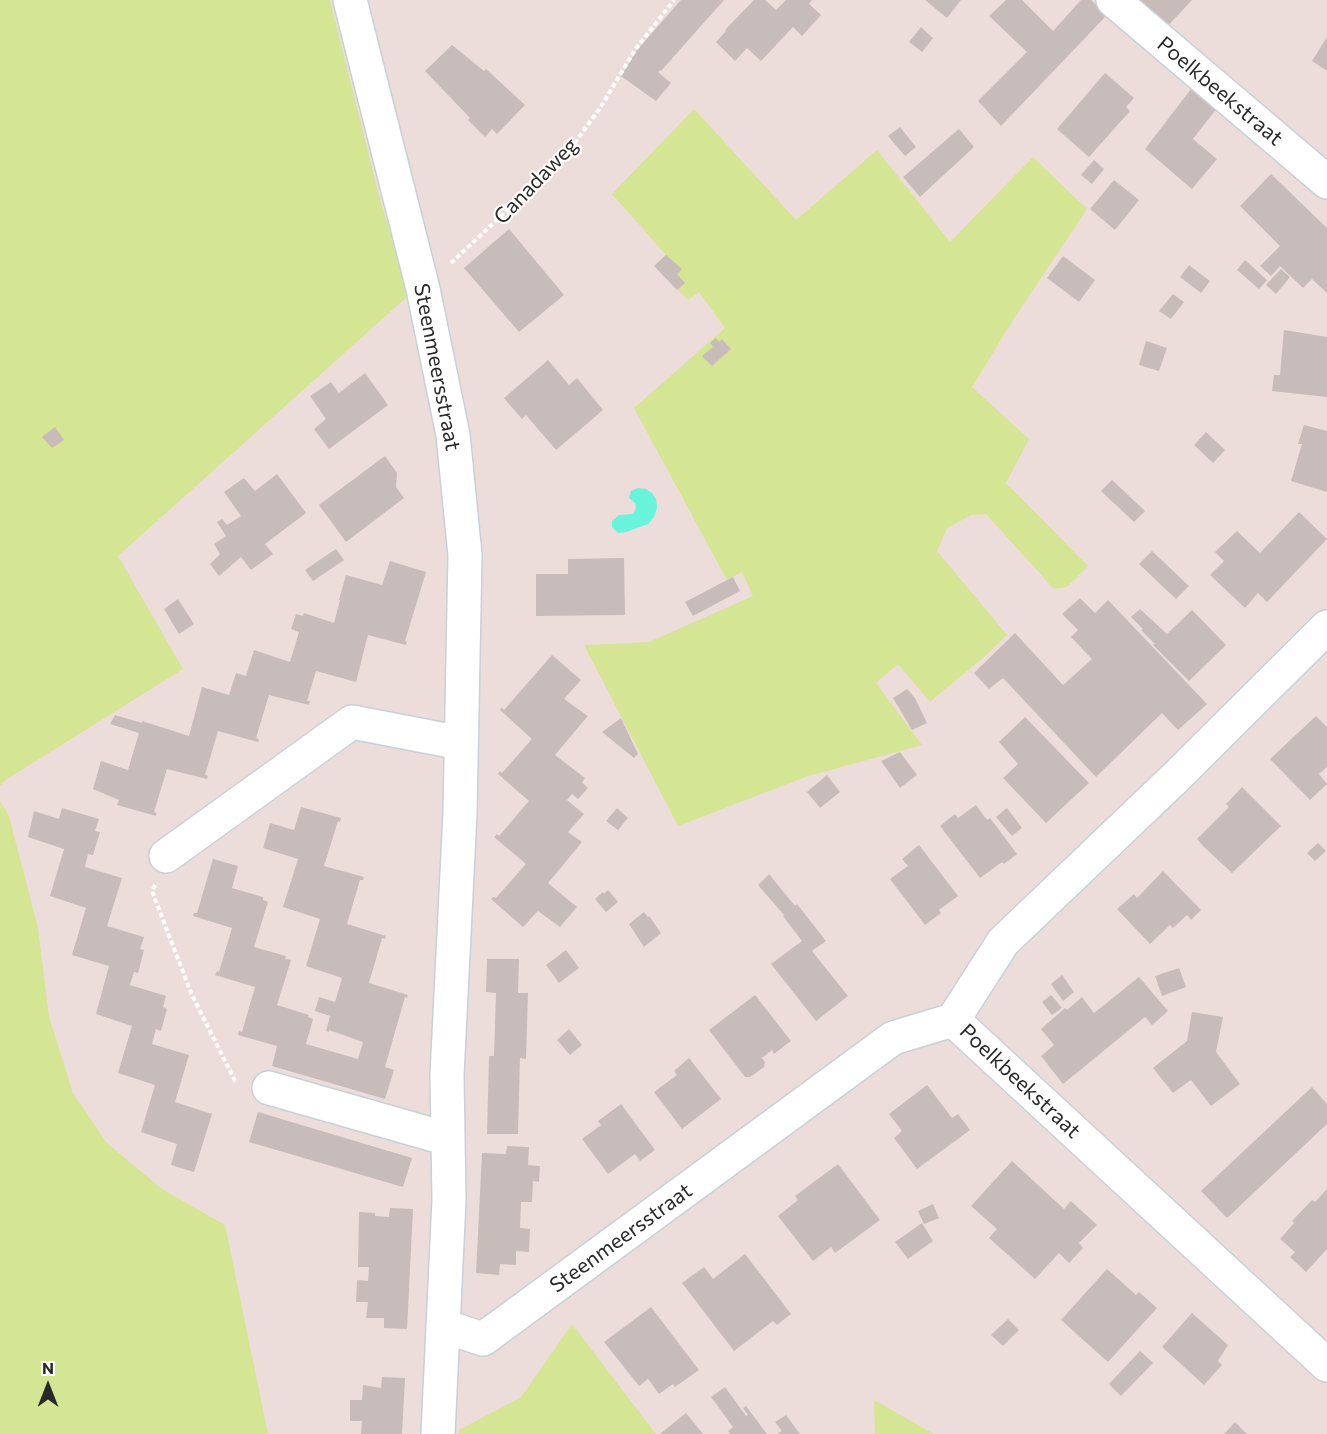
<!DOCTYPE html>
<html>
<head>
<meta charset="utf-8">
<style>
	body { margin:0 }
	#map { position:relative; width:1327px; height:1434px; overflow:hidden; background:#ecddda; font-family:Commissioner,sans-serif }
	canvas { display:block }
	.north { position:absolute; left:18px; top:1356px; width:60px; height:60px; -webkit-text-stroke:4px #fff; paint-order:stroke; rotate:0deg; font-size:16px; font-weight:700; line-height:24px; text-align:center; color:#292929 }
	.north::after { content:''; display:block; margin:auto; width:21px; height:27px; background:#292929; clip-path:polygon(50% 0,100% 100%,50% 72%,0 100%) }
</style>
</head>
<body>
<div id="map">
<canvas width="1327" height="1434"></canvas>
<div class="north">N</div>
</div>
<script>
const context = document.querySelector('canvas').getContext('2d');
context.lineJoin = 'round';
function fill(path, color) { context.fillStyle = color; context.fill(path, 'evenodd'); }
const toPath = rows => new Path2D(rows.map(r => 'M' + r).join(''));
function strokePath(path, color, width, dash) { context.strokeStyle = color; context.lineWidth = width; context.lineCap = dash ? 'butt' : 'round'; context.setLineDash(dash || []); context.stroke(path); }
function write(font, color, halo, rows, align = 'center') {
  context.font = font + ' Commissioner,sans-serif'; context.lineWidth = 4.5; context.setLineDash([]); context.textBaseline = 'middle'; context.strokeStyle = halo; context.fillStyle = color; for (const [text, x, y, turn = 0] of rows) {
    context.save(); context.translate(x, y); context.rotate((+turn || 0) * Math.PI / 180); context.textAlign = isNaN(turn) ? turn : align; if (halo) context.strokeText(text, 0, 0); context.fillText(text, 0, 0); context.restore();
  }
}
const green = toPath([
	[0,0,330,0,378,192,408,296,118,556,183,669,7,779,0,786],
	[694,109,796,220,877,150,950,242,1033,157,1087,209,1013,320,972,387,1029,439,1006,483,1088,566,1067,587,1054,589,986,514,971,515,947,528,937,551,1007,635,985,656,930,702,898,664,876,683,922,745,808,776,678,826,584,645,649,642,753,596,742,572,727,580,634,408,725,328,699,292,688,300,654,266,666,255,612,194],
	[0,801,9,816,38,928,49,1017,73,1093,106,1142,162,1189,225,1225,268,1434,0,1434],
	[572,1324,656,1434,459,1434,459,1430,521,1397],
	[874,1400,934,1434,875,1434]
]);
const water = toPath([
	[638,488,646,489,652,493,656,499,657,508,654,517,648,524,626,532,618,533,612,527,612,521,619,515,633,514,636,508,635,503,629,498,631,491]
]);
const building = toPath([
	[681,0,724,0,661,71,660,70,658,72,671,83,656,101,621,76,637,50],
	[754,0,765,0,776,10,786,0,812,0,809,4,821,15,802,36,793,27,761,61,747,48,735,61,716,42,726,31,725,30],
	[925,0,961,0,947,18],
	[1006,0,1022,0,1053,31,1081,0,1091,0,1107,15,1001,126,978,101,1027,52,989,16],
	[1135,0,1192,0,1164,30],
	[921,27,933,38,922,52,909,42],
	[1327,37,1327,71,1312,61],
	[452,45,484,71,486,69,525,105,497,134,492,129,485,137,468,120,470,118,425,71],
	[1105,73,1134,98,1126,107,1130,111,1089,157,1057,129],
	[1191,89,1217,108,1193,139,1217,159,1192,189,1145,149],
	[900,127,916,147,905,156,888,136],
	[959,129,974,147,920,197,903,177],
	[1094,160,1104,169,1092,184,1081,175],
	[1271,174,1327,228,1327,293,1312,279,1303,288,1280,266,1271,276,1260,266,1280,246,1240,206],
	[1114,180,1139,200,1115,230,1090,209],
	[509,229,564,295,519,332,464,268],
	[666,255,682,269,677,274,685,283,677,290,654,266],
	[1063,256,1095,280,1079,302,1047,278],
	[1245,260,1267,280,1259,289,1237,270],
	[1189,265,1210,281,1201,293,1180,277],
	[1281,269,1290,277,1276,294,1266,285],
	[1173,294,1184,302,1171,319,1159,311],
	[1284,330,1327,337,1327,397,1272,391,1274,375,1280,375],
	[716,338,719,342,722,339,731,349,712,366,702,356,713,347,710,343],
	[1146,341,1167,348,1159,371,1139,365],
	[548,360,569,385,577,378,603,410,556,450,526,415,522,419,504,398],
	[365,373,388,405,329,449,314,429,326,419,310,396,331,382,339,393],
	[1304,425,1327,431,1327,492,1291,481,1302,444,1298,444],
	[55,427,64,440,52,448,42,437],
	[1206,432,1225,450,1213,463,1194,445],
	[385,456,397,473,396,487,404,498,346,542,319,505],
	[277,474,306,513,265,544,273,554,251,570,241,557,219,576,210,564,220,554,214,544,226,536,217,522,222,519,227,525,241,516,224,492,244,478,255,491],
	[1112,480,1145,511,1134,522,1101,491],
	[1299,512,1327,539,1267,602,1258,593,1245,608,1210,575,1224,561,1215,552,1237,531,1260,553],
	[336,549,344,560,313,581,305,570],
	[1152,551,1189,586,1176,599,1139,564],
	[624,558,625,615,536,616,536,574,568,574,568,559],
	[390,561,426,572,405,641,407,642,406,645,368,635,356,682,316,671,307,701,310,701,309,705,269,695,256,738,259,739,258,742,218,731,205,775,208,776,207,779,167,769,154,812,157,813,156,816,117,805,119,800,93,789,101,761,128,770,139,733,110,724,115,715,142,723,142,721,189,736,202,687,229,695,236,673,246,676,254,650,290,662,299,632,291,629,296,614,303,616,304,613,334,623,340,600,339,600,346,575,382,585],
	[733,577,740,591,693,616,685,602],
	[1080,598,1095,613,1108,600,1207,704,1178,730,1162,713,1096,777,1003,678,989,689,974,673,1015,633,1063,685,1092,659,1071,637,1078,630,1062,614],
	[178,599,194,624,179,634,164,609],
	[1140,609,1167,634,1192,610,1226,645,1189,681,1153,645,1155,644,1141,630,1143,629,1131,617],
	[552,655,581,680,564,699,588,716,555,755,585,778,582,782,588,788,578,799,572,794,567,800,584,814,568,832,582,842,548,883,577,907,560,927,538,911,523,927,491,899,493,897,496,898,526,864,494,837,497,834,499,836,529,801,498,774,500,771,502,773,532,739,500,710,502,707,504,710],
	[907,689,915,698,927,723,912,730,893,698],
	[1316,716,1327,727,1327,767,1319,774,1327,784,1310,800,1270,759],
	[1025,717,1089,783,1046,823,1003,778,1018,764,999,742],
	[621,718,638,754,634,758,602,732],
	[900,752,917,775,900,788,881,761],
	[827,775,840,792,820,808,807,792],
	[1242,787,1281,826,1232,873,1204,847,1197,839,1229,807,1226,804],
	[976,805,987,820,990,818,1017,854,1004,864,1002,862,980,878,940,826,955,814,958,818],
	[301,807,341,818,340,822,338,821,324,866,364,877,363,880,360,880,347,924,386,936,385,939,382,938,369,983,408,995,407,998,405,997,385,1067,394,1070,385,1099,272,1066,277,1046,238,1035,239,1031,242,1032,255,987,215,975,217,971,219,972,232,928,193,916,194,913,197,913,213,859,238,866,232,888,263,897,263,900,268,902,254,947,286,956,285,959,291,960,277,1005,309,1015,308,1017,313,1019,306,1044,358,1059,363,1042,329,1030,329,1032,326,1031,330,1016,315,1011,319,997,335,1002,342,978,306,966,320,919,283,907,298,859,263,848,270,823,294,830],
	[62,808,99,819,95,831,100,832,93,855,88,854,85,867,122,878,107,926,144,937,140,949,144,950,138,973,134,972,130,985,166,996,163,1007,167,1009,161,1031,156,1029,152,1044,189,1055,175,1102,212,1114,194,1172,171,1165,177,1144,141,1132,155,1085,118,1073,132,1026,96,1014,109,966,72,955,86,908,50,896,64,849,28,837,34,811,59,819],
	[617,808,628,818,618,830,606,821],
	[1007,808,1022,828,1012,836,996,817],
	[1318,843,1326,851,1315,861,1307,853],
	[919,845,958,896,939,910,941,913,925,925,890,879,908,866,902,859],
	[1163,871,1201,910,1191,920,1187,915,1173,928,1170,925,1150,944,1117,909,1134,894,1137,898],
	[769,874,795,906,797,904,826,941,812,951,848,996,816,1021,771,964,802,941,783,916,784,915,758,885],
	[608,890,618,902,606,912,595,899,603,892,604,894],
	[644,912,648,917,649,916,661,933,644,947,629,924],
	[566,950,579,968,559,983,546,965],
	[487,959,519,959,518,993,528,993,526,1059,520,1058,518,1134,487,1134,489,1056,494,1056,496,993,486,992],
	[1179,968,1186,987,1162,996,1155,976],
	[1062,975,1074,992,1063,1001,1051,984],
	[1139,977,1168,1011,1152,1025,1145,1017,1063,1084,1041,1056,1054,1045,1041,1029,1065,1008,1067,1010,1082,997,1094,1013],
	[755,995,791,1041,774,1054,772,1050,762,1058,765,1062,764,1067,750,1077,745,1077,709,1030],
	[1051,995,1062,1008,1052,1015,1042,1002],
	[1192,1012,1223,1017,1216,1052,1240,1084,1211,1106,1191,1080,1173,1093,1153,1068,1187,1041],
	[569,1029,582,1045,570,1055,557,1040],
	[689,1058,721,1099,682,1129,654,1092,677,1075,674,1071],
	[927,1085,952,1118,958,1114,970,1130,917,1169,894,1138,902,1131,889,1114],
	[1312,1087,1327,1104,1327,1124,1227,1218,1201,1191],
	[621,1104,655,1150,640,1161,635,1154,608,1174,582,1139,601,1125,598,1121],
	[258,1112,412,1158,403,1187,249,1142],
	[507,1146,529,1147,528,1165,540,1166,539,1182,533,1181,532,1202,521,1202,520,1228,530,1229,529,1252,516,1251,516,1265,500,1264,499,1275,476,1273,482,1153,506,1154],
	[1012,1161,1064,1209,1071,1201,1097,1225,1079,1243,1083,1248,1069,1263,1059,1253,1035,1279,989,1238,997,1229,971,1206],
	[838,1164,880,1220,835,1253,831,1247,813,1261,778,1216,798,1200,795,1196],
	[1327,1189,1327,1249,1306,1272,1290,1257,1295,1252,1280,1239,1294,1223,1292,1221,1312,1200,1315,1202],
	[933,1204,939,1218,924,1224,918,1211],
	[390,1208,413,1209,407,1329,384,1328,384,1318,366,1318,368,1302,356,1302,357,1280,368,1281,369,1267,358,1267,359,1212,375,1213,375,1216,389,1217],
	[922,1223,933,1241,908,1259,895,1242],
	[745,1254,791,1314,777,1325,773,1321,734,1351,682,1283,704,1267,713,1279],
	[1107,1269,1136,1295,1139,1292,1157,1308,1108,1362,1061,1320],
	[651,1307,699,1370,675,1387,673,1384,659,1394,648,1379,639,1386,604,1342],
	[1192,1313,1228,1345,1218,1361,1222,1365,1204,1385,1162,1347],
	[1008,1319,1019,1330,1003,1346,991,1335],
	[1140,1351,1153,1363,1121,1396,1109,1384],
	[382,1377,405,1378,402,1434,361,1434,362,1421,350,1421,350,1400,362,1400,363,1385,381,1388],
	[725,1387,746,1416,748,1415,743,1408,746,1406,767,1434,730,1434,728,1431,733,1427,711,1397],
	[686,1413,703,1434,660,1434],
	[786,1415,800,1434,777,1434,782,1431,775,1422],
	[1235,1422,1247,1434,1224,1434]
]);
const path = toPath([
	[451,263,566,155,600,108,635,50,674,0],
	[155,885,152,891,191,993,235,1081,237,1082]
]);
const minor = toPath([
	[350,0,423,289,453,435,465,555,460,813,447,1075,449,1200,438,1434],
	[1113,0,1327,182],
	[166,856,352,722,461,743],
	[953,1020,1003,942,1176,777,1327,627],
	[953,1020,1327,1365],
	[269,1088,448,1139],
	[443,1326,483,1339,893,1038,953,1020]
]);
const streetNames = [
	["Poelkbeekstraat",1220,91,40],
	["Canadaweg",536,181,-46],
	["Steenmeersstraat",437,367,79],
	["Poelkbeekstraat",1020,1081,43],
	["Steenmeersstraat",621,1238,-36]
];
fill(green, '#d4e594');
fill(water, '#68f3db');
fill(building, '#c7bcb9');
strokePath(minor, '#c6d1d8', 36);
strokePath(path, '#fff', 4, [4.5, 3]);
strokePath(minor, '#fff', 33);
write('21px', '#292929', '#fff', streetNames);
</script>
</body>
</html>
